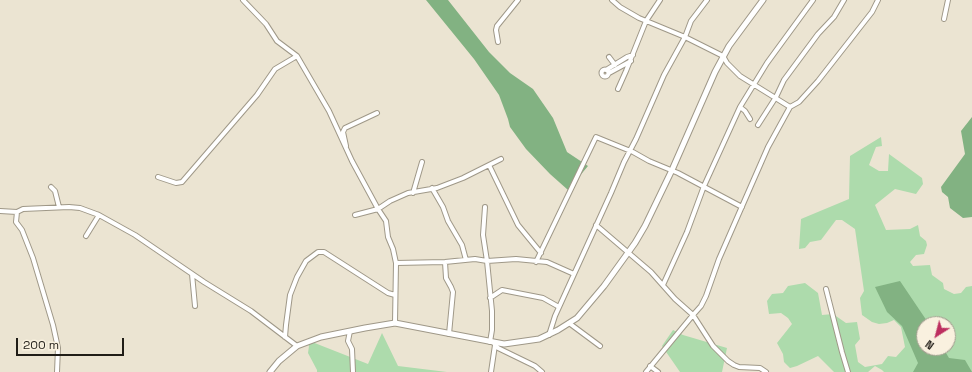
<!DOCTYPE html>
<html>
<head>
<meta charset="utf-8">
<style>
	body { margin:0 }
	#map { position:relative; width:972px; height:372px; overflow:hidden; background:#ebe4d2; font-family:"Space Grotesk",sans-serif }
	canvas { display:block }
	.north { position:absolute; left:916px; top:316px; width:40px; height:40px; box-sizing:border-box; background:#f9f1df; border:1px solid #a29c8f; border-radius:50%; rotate:216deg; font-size:11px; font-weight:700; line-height:16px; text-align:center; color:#201d17 }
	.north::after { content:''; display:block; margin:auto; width:14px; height:18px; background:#bd2f5f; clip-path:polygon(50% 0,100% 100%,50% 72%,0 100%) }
	.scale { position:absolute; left:16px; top:338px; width:108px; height:18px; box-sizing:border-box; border:2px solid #201d17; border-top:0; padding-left:5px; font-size:12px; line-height:14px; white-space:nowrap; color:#201d17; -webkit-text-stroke:3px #f9f1df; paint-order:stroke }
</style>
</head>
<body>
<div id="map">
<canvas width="972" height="372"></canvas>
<div class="north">N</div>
<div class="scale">200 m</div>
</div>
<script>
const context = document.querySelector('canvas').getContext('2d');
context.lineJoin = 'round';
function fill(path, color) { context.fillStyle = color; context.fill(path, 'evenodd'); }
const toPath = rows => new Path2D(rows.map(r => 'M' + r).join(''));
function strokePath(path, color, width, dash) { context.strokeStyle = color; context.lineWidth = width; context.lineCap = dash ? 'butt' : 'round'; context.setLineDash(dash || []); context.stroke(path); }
const green = toPath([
	[881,137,882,146,876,147,869,165,879,171,888,171,889,154,922,178,923,184,916,194,895,189,875,205,886,230,910,229,918,225,920,236,926,241,927,245,924,254,916,255,910,262,913,266,930,265,932,275,943,283,944,289,954,294,961,293,966,287,972,286,972,372,884,372,882,370,875,366,868,372,834,372,818,356,797,366,790,368,784,362,783,354,777,343,792,324,788,318,781,313,769,314,767,301,772,294,783,293,788,286,805,283,818,293,822,315,833,314,846,323,857,322,860,339,855,345,858,362,865,367,882,364,888,356,896,357,905,347,901,327,894,320,887,323,879,324,872,322,862,315,860,298,864,291,855,229,842,220,836,220,821,240,810,242,805,248,799,249,801,219,849,199,850,156],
	[924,324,948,324,948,348,924,348],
	[673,330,683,335,727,348,722,372,680,372,662,346],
	[382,333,398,366,447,372,317,372,317,370,308,353,309,346,307,340,368,364]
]);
const forest = toPath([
	[426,0,448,0,489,52,510,73,533,89,553,118,567,152,588,166,568,190,550,174,526,149,510,127,508,119,499,95,474,59],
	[972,117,972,217,963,218,950,208,948,197,942,192,941,187,965,154,961,131],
	[900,281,929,324,924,324,924,348,943,348,949,358,965,360,972,372,913,372,918,363,902,326,887,312,875,287]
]);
const minor = toPath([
	[243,0,266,24,277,41,297,56,329,111,352,161,378,209,386,221,388,237,393,249,396,263,395,323],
	[944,19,948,0],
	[498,42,496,30,497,26,518,0],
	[609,57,615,65],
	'601.5 73a3.5 3.5 0 1 1 7 0a3.5 3.5 0 1 1-7 0Z',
	[606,70,627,57,633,55],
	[609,73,631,61],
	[618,89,626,71,646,21,660,0],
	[740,107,745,111,750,119],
	[790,107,799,102,818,81,872,12,878,0],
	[758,125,776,97,784,80,818,34,834,17,844,0],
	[346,146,343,132,345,128,377,113],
	[489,165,518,225,541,253],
	[158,177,176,183,182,182,257,95,275,69,297,56],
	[51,187,55,191,59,207],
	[432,188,443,207,448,221,462,245,466,260],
	[413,193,422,162],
	[485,207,483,235,487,261,492,311,492,330,490,342],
	[0,211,17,212,23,209,69,207,80,208,99,215,135,235,204,282,251,311,297,346],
	[17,212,16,222,22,230,33,258,53,325,58,348,57,372],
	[355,215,378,209,390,201,408,193,437,188,463,178,501,159],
	[596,225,651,272,675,299,693,315,701,306,706,296,719,259,768,147,790,107,740,76,727,63,723,56,685,37,639,18,620,7,612,0],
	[86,236,99,215],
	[445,262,446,278,451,287,453,292,449,334],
	[536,262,596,137,633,152,649,161,678,173,742,207],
	[396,263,445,262,475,259,487,261,516,259,547,262,574,274],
	[192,274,195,306],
	[663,285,687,232,704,186,740,107,767,63,813,0],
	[826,289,842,352,848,372],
	[490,298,502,290,543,298,559,307],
	[569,323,600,346],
	[350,331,348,341,352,349,353,372],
	[549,335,555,316,611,193,624,162,636,139,664,75,685,37,691,21,707,0],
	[285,337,286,325,290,295,297,277,306,261,318,252,324,252,388,293,395,295],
	[493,342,498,348,535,366,542,372],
	[650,366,658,372],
	[491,372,495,345],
	[646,372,693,315,713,346,728,361,734,365,739,367,760,368,766,372]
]);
const major = toPath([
	[270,372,279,361,297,346,321,337,365,328,395,323,504,344,539,339,558,330,577,318,604,286,635,243,645,226,672,170,715,72,729,46,763,0]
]);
fill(green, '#addbac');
fill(forest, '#82b282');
strokePath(minor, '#9f9888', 6);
strokePath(major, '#9f9888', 7);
strokePath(minor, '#fff', 4);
strokePath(major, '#fff', 5);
</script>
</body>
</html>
